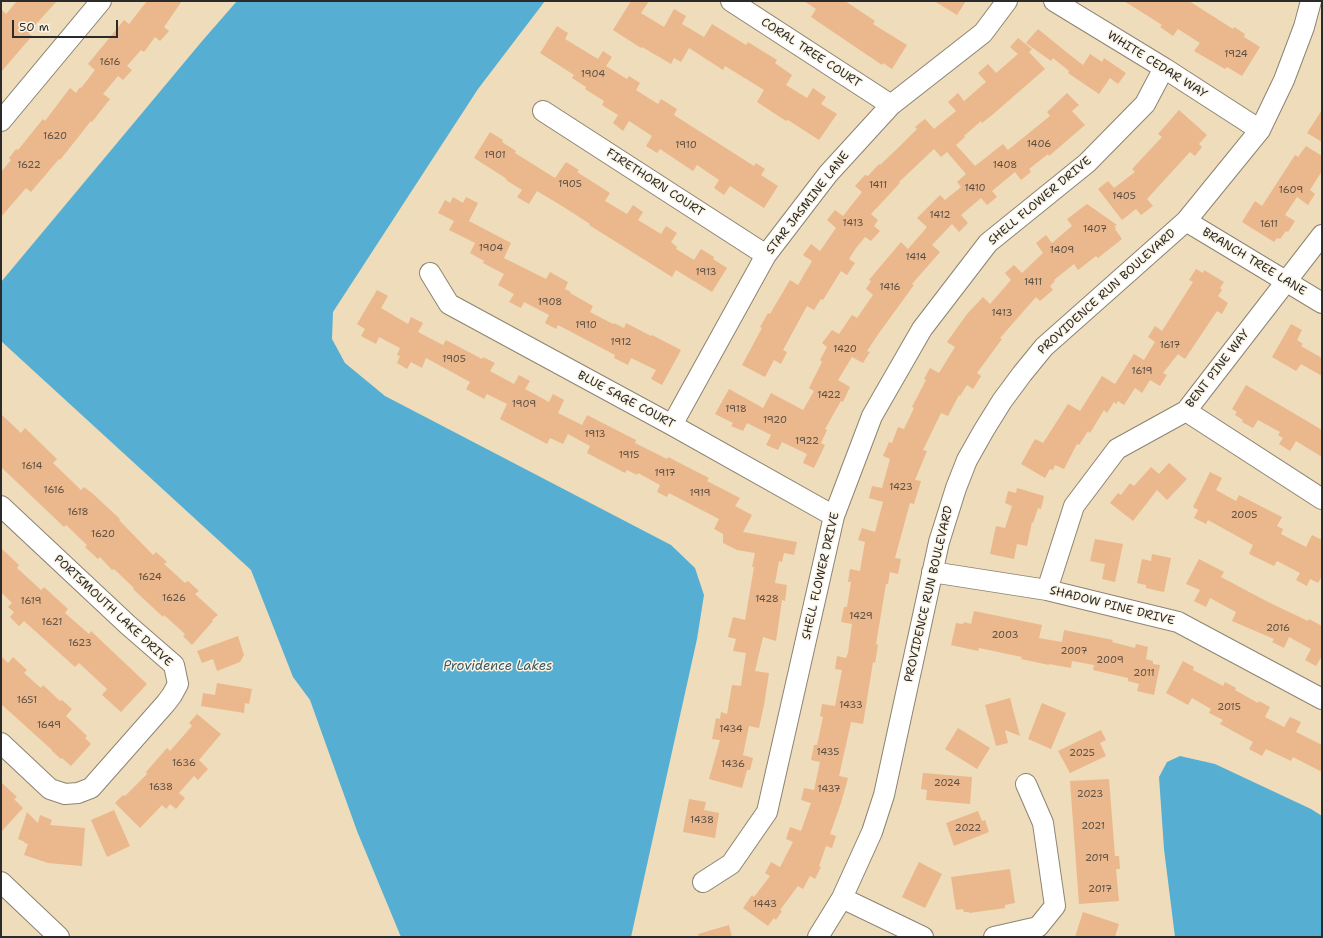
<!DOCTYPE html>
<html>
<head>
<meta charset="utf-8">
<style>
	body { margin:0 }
	#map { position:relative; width:1323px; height:938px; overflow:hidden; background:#efdcba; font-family:"Shantell Sans",sans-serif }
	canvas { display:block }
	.frame { position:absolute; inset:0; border:2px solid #2b2b2b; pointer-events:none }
	.scale { position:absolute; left:12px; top:20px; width:106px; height:18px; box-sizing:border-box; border:2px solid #2b2b2b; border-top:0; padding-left:5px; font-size:12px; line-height:14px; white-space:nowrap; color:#2b2b2b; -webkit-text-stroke:3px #fcf5e5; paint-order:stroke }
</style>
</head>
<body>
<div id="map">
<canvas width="1323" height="938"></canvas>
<div class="frame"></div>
<div class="scale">50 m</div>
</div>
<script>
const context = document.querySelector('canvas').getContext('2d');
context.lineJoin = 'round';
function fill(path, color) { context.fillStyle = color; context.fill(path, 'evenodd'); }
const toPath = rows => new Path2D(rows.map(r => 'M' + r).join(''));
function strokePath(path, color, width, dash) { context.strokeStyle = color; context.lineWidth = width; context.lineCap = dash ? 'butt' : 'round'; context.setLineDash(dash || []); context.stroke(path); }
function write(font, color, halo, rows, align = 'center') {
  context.font = font + ' "Shantell Sans",sans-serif'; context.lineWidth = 3; context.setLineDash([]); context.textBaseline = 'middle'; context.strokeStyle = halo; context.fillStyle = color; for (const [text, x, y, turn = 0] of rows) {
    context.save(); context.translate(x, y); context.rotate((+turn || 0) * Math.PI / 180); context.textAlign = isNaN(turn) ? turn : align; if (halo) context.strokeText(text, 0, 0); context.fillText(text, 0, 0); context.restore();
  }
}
const water = toPath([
	[237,1,545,1,478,89,333,312,332,339,345,363,385,396,671,545,695,568,704,595,697,639,631,937,401,937,357,831,310,700,293,677,251,570,1,341,1,282,203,40],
	[1180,756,1215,764,1311,809,1322,816,1322,937,1175,937,1164,849,1159,777,1167,762]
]);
const building = toPath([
	[17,1,57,1,28,33,32,36,1,72,1,9,6,14],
	[147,1,182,1,164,27,169,31,160,41,155,37,144,52,141,50,127,66,132,70,123,80,118,76,103,94,110,99,92,122,91,121,60,160,59,159,31,192,26,188,1,217,1,172,11,160,9,158,16,149,18,150,43,119,45,121,70,88,76,93,80,87,81,88,95,70,88,64,124,20,129,24],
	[631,1,649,1,641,13,664,27,674,9,686,16,682,24,704,37,712,24,746,45,748,42,777,60,775,63,792,75,786,85,807,98,813,88,826,97,821,104,837,114,819,140,788,120,786,121,757,102,764,90,725,66,723,70,689,48,681,62,674,58,671,64,642,47,641,48,613,30],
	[804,1,845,1,875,21,873,24,907,45,892,69,883,63,882,65,811,17,816,9],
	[934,1,966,1,957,15],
	[1124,1,1189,1,1233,29,1234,27,1245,34,1244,37,1260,47,1242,76,1227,67,1225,69,1194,51,1200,43,1178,29,1173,36,1160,27,1162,25],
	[557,26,568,33,565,39,598,59,603,51,612,57,606,66,627,79,629,76,640,83,636,90,658,104,661,99,677,109,674,115,754,166,756,163,765,169,761,175,778,186,764,208,730,186,724,195,714,188,719,180,697,165,693,171,660,149,657,153,646,146,652,136,629,121,623,131,613,123,618,115,602,105,604,101,585,89,586,87,572,78,574,75,540,53],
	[1038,29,1070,55,1083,65,1090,54,1102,62,1104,58,1126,73,1118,84,1110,78,1099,94,1068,73,1069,71,1053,58,1051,61,1026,43],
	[1018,38,1032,49,1029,52,1045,69,991,116,982,123,981,121,964,136,965,137,956,145,975,166,1003,144,1008,150,1050,116,1047,112,1067,93,1079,105,1072,111,1085,125,1049,156,1048,154,1029,169,1031,172,1021,180,1015,172,992,191,997,197,987,205,981,198,961,215,968,223,959,232,952,224,932,245,940,252,912,284,914,285,879,333,867,351,870,352,863,363,852,357,838,380,850,387,843,402,841,401,825,429,827,430,821,443,825,445,814,468,803,463,807,454,782,442,778,450,766,445,771,435,747,423,743,431,731,426,733,423,715,414,729,389,763,408,771,393,803,410,814,391,809,388,822,362,820,360,827,347,822,343,832,330,839,334,852,315,857,318,873,295,866,289,871,281,869,280,879,268,901,242,908,249,927,227,917,218,940,195,945,200,961,187,957,182,966,174,947,152,941,157,934,149,899,182,900,183,871,214,878,220,874,226,880,231,871,241,865,237,856,248,849,259,855,263,847,275,841,271,823,300,821,299,814,310,807,306,783,350,787,352,781,364,774,360,765,377,742,365,762,328,760,327,768,313,770,314,790,280,798,285,812,261,803,255,811,244,820,251,836,228,827,220,835,210,843,216,862,192,855,186,865,175,868,176,879,164,880,165,900,146,917,129,915,127,925,119,934,129,956,111,948,102,958,93,964,101,986,82,978,73,988,64,996,73,1018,54,1010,47],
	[1179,110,1207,135,1199,144,1202,147,1195,156,1190,152,1147,199,1153,206,1141,215,1136,209,1122,220,1098,189,1108,181,1114,188,1135,172,1132,169,1162,137,1158,134],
	[1322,110,1322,142,1307,133],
	[490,132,503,140,502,142,516,151,515,153,555,178,566,162,579,170,577,172,610,193,605,201,627,214,633,205,643,212,638,220,661,234,666,226,677,233,671,242,677,247,676,249,694,260,701,249,714,257,713,259,727,268,712,292,676,270,672,277,589,225,590,224,562,206,537,191,529,204,517,197,522,190,506,180,507,179,474,158],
	[1306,146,1322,156,1322,171,1310,190,1315,194,1308,205,1297,197,1285,215,1295,221,1288,232,1286,231,1280,239,1277,238,1274,242,1242,222,1255,201,1262,206,1295,155,1298,157],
	[453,197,463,203,466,197,478,203,469,221,511,243,504,258,546,279,550,272,568,282,565,289,571,292,570,293,593,306,590,312,613,324,614,323,624,328,626,323,651,336,652,335,681,350,662,385,651,379,656,370,631,358,628,365,614,358,615,355,558,325,556,329,545,323,549,315,524,302,521,308,509,302,514,294,498,285,504,274,483,263,484,261,470,253,475,243,449,230,454,221,438,213,445,200,450,203],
	[1087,204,1117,225,1114,226,1116,228,1115,229,1122,239,1098,258,1096,256,1078,270,1074,264,1054,280,1055,281,1050,286,1053,290,1040,301,1036,297,1000,338,1002,339,977,373,981,376,973,389,967,385,960,396,959,395,948,416,941,413,923,450,927,451,915,480,921,481,914,504,910,503,895,558,901,559,898,574,890,572,888,584,886,584,876,644,878,645,875,663,873,662,863,724,851,722,839,776,848,778,841,803,830,834,836,836,832,848,826,846,819,866,821,867,815,879,810,876,803,889,798,886,780,910,782,911,776,920,774,918,768,926,743,908,752,895,754,897,770,876,765,873,771,862,780,867,793,842,786,839,790,827,801,831,811,803,801,800,804,788,814,790,820,762,811,760,814,745,817,745,823,717,820,716,822,704,835,706,842,670,835,669,837,656,846,658,848,653,852,624,841,622,844,607,847,607,851,582,848,582,850,569,860,571,865,542,858,540,862,528,875,532,883,502,869,498,872,486,882,488,890,459,883,456,889,442,892,443,898,427,904,429,914,408,912,407,926,380,924,379,930,368,939,373,955,347,947,342,967,314,983,297,990,304,1011,280,1005,273,1014,265,1022,273,1043,253,1036,243,1046,235,1052,243,1072,226,1067,219],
	[1196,269,1203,273,1204,270,1224,282,1220,288,1222,290,1218,296,1228,303,1222,314,1217,311,1185,359,1178,354,1163,373,1167,375,1160,386,1150,380,1142,393,1135,388,1124,405,1118,401,1116,404,1114,402,1107,413,1104,410,1090,433,1088,431,1079,445,1077,444,1064,469,1055,465,1053,470,1050,469,1045,478,1021,464,1035,439,1043,443,1068,404,1080,411,1102,376,1115,384,1134,354,1144,360,1155,342,1148,337,1155,326,1162,331,1193,282,1189,280],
	[377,290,388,296,381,308,408,324,411,317,423,323,418,332,443,345,446,340,482,359,483,357,495,363,490,371,514,384,519,375,530,381,525,389,549,402,553,394,564,400,558,413,582,425,587,415,636,440,635,443,667,459,668,457,709,478,707,481,740,498,735,506,752,515,743,532,797,542,794,555,784,553,782,562,779,561,775,583,787,585,785,601,782,600,776,641,763,637,755,671,769,673,764,705,759,728,749,726,743,755,753,758,750,770,747,770,742,788,709,779,720,740,712,739,716,718,720,719,721,712,727,714,732,685,741,686,746,653,733,651,736,639,728,637,733,617,745,620,754,567,752,567,755,553,737,550,723,543,723,534,714,529,719,519,669,493,667,497,657,492,660,485,638,473,637,475,627,470,625,473,587,453,590,446,568,434,563,444,550,438,547,444,500,419,507,404,487,394,484,399,466,389,470,382,426,358,422,368,411,362,407,369,397,363,400,356,397,355,400,348,379,337,376,344,361,336,365,329,357,324],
	[1291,324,1302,330,1297,340,1303,344,1301,346,1322,358,1322,376,1301,364,1296,371,1272,357],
	[1246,385,1322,430,1322,457,1296,441,1290,451,1279,444,1283,438,1278,435,1280,432,1258,420,1253,428,1242,422,1243,420,1235,415,1237,412,1232,409],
	[1,414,21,433,25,428,57,459,53,463,81,490,84,487,92,493,120,519,119,520,153,555,156,552,167,562,164,564,185,583,188,581,199,591,195,594,218,615,212,620,213,621,192,645,183,636,185,634,164,615,163,617,133,589,134,588,114,569,112,570,100,557,98,559,85,547,87,545,66,525,64,527,1,467],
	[1169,463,1187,479,1167,500,1157,490,1133,521,1110,503,1118,493,1121,495,1130,483,1134,486,1151,467,1159,474],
	[1210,472,1222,478,1216,490,1236,501,1239,495,1282,517,1277,526,1283,529,1281,534,1306,547,1312,535,1322,540,1322,576,1318,583,1310,579,1307,586,1296,580,1300,573,1277,561,1274,566,1249,554,1253,545,1208,520,1206,524,1194,518,1198,510,1193,507],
	[1017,488,1044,496,1041,509,1038,508,1033,523,1032,522,1027,546,1017,544,1014,559,990,554,996,526,1005,528,1012,506,1005,503,1008,491,1016,493],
	[1095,539,1123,544,1115,582,1102,579,1105,564,1090,561],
	[1,548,19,565,17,568,41,590,44,587,68,609,65,613,89,634,91,631,147,684,121,712,102,695,107,689,79,663,75,667,24,621,19,626,10,617,14,612,8,607,12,603,1,592],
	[1152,554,1171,558,1164,592,1146,588,1146,585,1137,583,1142,559,1151,561],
	[1199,559,1224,572,1221,577,1268,602,1308,621,1309,619,1322,626,1322,656,1316,666,1305,660,1311,649,1289,637,1284,648,1272,642,1274,639,1232,621,1236,612,1210,598,1206,607,1194,601,1200,590,1186,584],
	[974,611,1042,625,1039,638,1062,642,1064,630,1113,640,1112,642,1135,648,1136,644,1148,647,1146,659,1153,661,1153,664,1160,665,1154,695,1137,691,1139,684,1128,681,1128,678,1093,670,1094,665,1072,661,1071,668,1049,664,1049,665,1021,659,1022,657,979,648,978,651,951,645,956,623,963,624,964,622,971,624],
	[238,636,244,655,240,662,217,671,213,659,202,663,197,651],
	[1,656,8,663,13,657,27,670,24,673,41,688,43,685,60,701,62,700,72,709,66,716,87,736,85,738,91,744,71,766,62,758,61,759,52,751,52,750,1,704],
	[1183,661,1194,667,1193,670,1223,686,1225,682,1236,688,1235,690,1258,703,1259,701,1270,707,1265,717,1284,727,1290,717,1301,722,1296,732,1322,745,1322,772,1293,757,1291,761,1266,749,1262,756,1249,749,1253,742,1220,724,1223,720,1209,713,1211,709,1192,698,1188,705,1166,693],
	[217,683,252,689,249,704,245,703,244,713,201,706,203,693,215,695],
	[1010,698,1020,736,1005,730,1008,743,996,746,985,705],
	[1042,703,1066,713,1051,749,1028,739],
	[197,714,221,734,199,760,208,769,198,780,194,776,179,793,185,798,176,809,170,804,166,809,162,805,140,828,115,803,123,795,125,796,147,774,146,772,167,748,170,751,192,726,189,723],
	[958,728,990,748,977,769,945,749],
	[1101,730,1106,740,1100,743,1106,756,1070,773,1058,751],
	[923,773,972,777,970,804,926,800,927,790,921,789],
	[1109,779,1115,856,1119,856,1120,869,1116,869,1119,901,1079,904,1070,781],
	[1,782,17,797,14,799,23,808,1,832],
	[689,799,706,802,704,810,719,813,715,838,683,832],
	[114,810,130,846,107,857,91,820],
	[978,811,982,821,985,820,989,832,954,846,946,823],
	[27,812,38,823,40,815,52,820,50,825,85,828,82,866,48,863,24,855,28,844,24,843,25,842,18,839],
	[919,862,942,874,925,908,902,897],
	[1010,869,1015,903,1005,905,1005,908,969,913,969,912,964,912,963,909,956,910,951,877],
	[1083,912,1119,924,1115,937,1075,937],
	[729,925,732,937,699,937,698,934]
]);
const minor = toPath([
	[731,1,891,105],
	[1054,1,1164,68,1260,130],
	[543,111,766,255],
	[1,121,101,1],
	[1186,221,1322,303],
	[430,273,449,304,672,425,834,516],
	[1186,411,1322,499],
	[672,425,766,255,828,174,891,105,983,33,1007,1],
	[1,506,128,625,174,665,178,684,172,695,166,703,91,788,78,793,65,794,50,789,1,743],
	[932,572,1047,590,1178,622,1322,699],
	[1047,590,1074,506,1117,449,1186,411,1322,235],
	[1,882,59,937],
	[703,882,731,864,767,812,834,516,872,416,922,329,988,243,1087,163,1145,104,1164,68],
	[842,898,923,937],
	[818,937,842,898,872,832,884,795,939,542,956,488,967,460,984,430,1002,401,1022,374,1044,347,1186,221,1260,130,1284,80,1304,27,1311,1],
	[994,937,1038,927,1055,906,1043,823,1026,784]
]);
const numberNames = [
	["1924",1236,54],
	["1616",110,62],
	["1904",593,74],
	["1620",55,136],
	["1406",1039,144],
	["1910",686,145],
	["1901",495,155],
	["1622",29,165],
	["1408",1005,165],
	["1905",570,184],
	["1411",878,185],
	["1410",975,188],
	["1609",1291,190],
	["1405",1124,196],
	["1412",940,215],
	["1413",853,223],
	["1611",1269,224],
	["1407",1095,229],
	["1904",491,248],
	["1409",1062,250],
	["1414",916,257],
	["1913",706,272],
	["1411",1033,282],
	["1416",890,287],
	["1908",550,302],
	["1413",1002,313],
	["1910",586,325],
	["1912",621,342],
	["1617",1170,345],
	["1420",845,349],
	["1905",454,359],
	["1619",1142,371],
	["1422",829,395],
	["1909",524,404],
	["1918",736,409],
	["1920",775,420],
	["1913",595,434],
	["1922",807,441],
	["1915",629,455],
	["1614",32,466],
	["1917",665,473],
	["1423",901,487],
	["1616",54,490],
	["1919",700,493],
	["1618",78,512],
	["2005",1244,515],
	["1620",103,534],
	["1624",150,577],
	["1626",174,598],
	["1428",767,599],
	["1619",31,601],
	["1429",861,616],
	["1621",52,622],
	["2016",1278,628],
	["2003",1005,635],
	["1623",80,643],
	["2007",1074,651],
	["2009",1110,660],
	["2011",1144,673],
	["1651",27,700],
	["1433",851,705],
	["2015",1229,707],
	["1649",49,725],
	["1434",731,729],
	["1435",828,752],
	["2025",1082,753],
	["1636",184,763],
	["1436",733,764],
	["2024",947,783],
	["1638",161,787],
	["1437",829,789],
	["2023",1090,794],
	["1438",702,820],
	["2021",1093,826],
	["2022",968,828],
	["2019",1097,858],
	["2017",1100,889],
	["1443",765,904]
];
const streetNames = [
	["CORAL TREE COURT",811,53,33],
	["WHITE CEDAR WAY",1157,65,32],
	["FIRETHORN COURT",655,183,33],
	["SHELL FLOWER DRIVE",1040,201,-40],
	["STAR JASMINE LANE",808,203,-52],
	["BRANCH TREE LANE",1254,262,31],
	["PROVIDENCE RUN BOULEVARD",1107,292,-42],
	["BENT PINE WAY",1218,369,-52],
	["BLUE SAGE COURT",626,400,28],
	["SHELL FLOWER DRIVE",821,576,-77],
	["PROVIDENCE RUN BOULEVARD",929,594,-77],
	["SHADOW PINE DRIVE",1112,606,14],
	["PORTSMOUTH LAKE DRIVE",113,611,43]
];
const waterNames = [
	["Providence Lakes",498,667]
];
fill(water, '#56afd3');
fill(building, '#eab88c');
strokePath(minor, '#8d8472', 22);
strokePath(minor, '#fff', 20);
write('10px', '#5b4e43', null, numberNames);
write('12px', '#2b2b2b', '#fcf5e5', streetNames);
write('italic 13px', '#3a5966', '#fcf5e5', waterNames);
</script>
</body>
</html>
